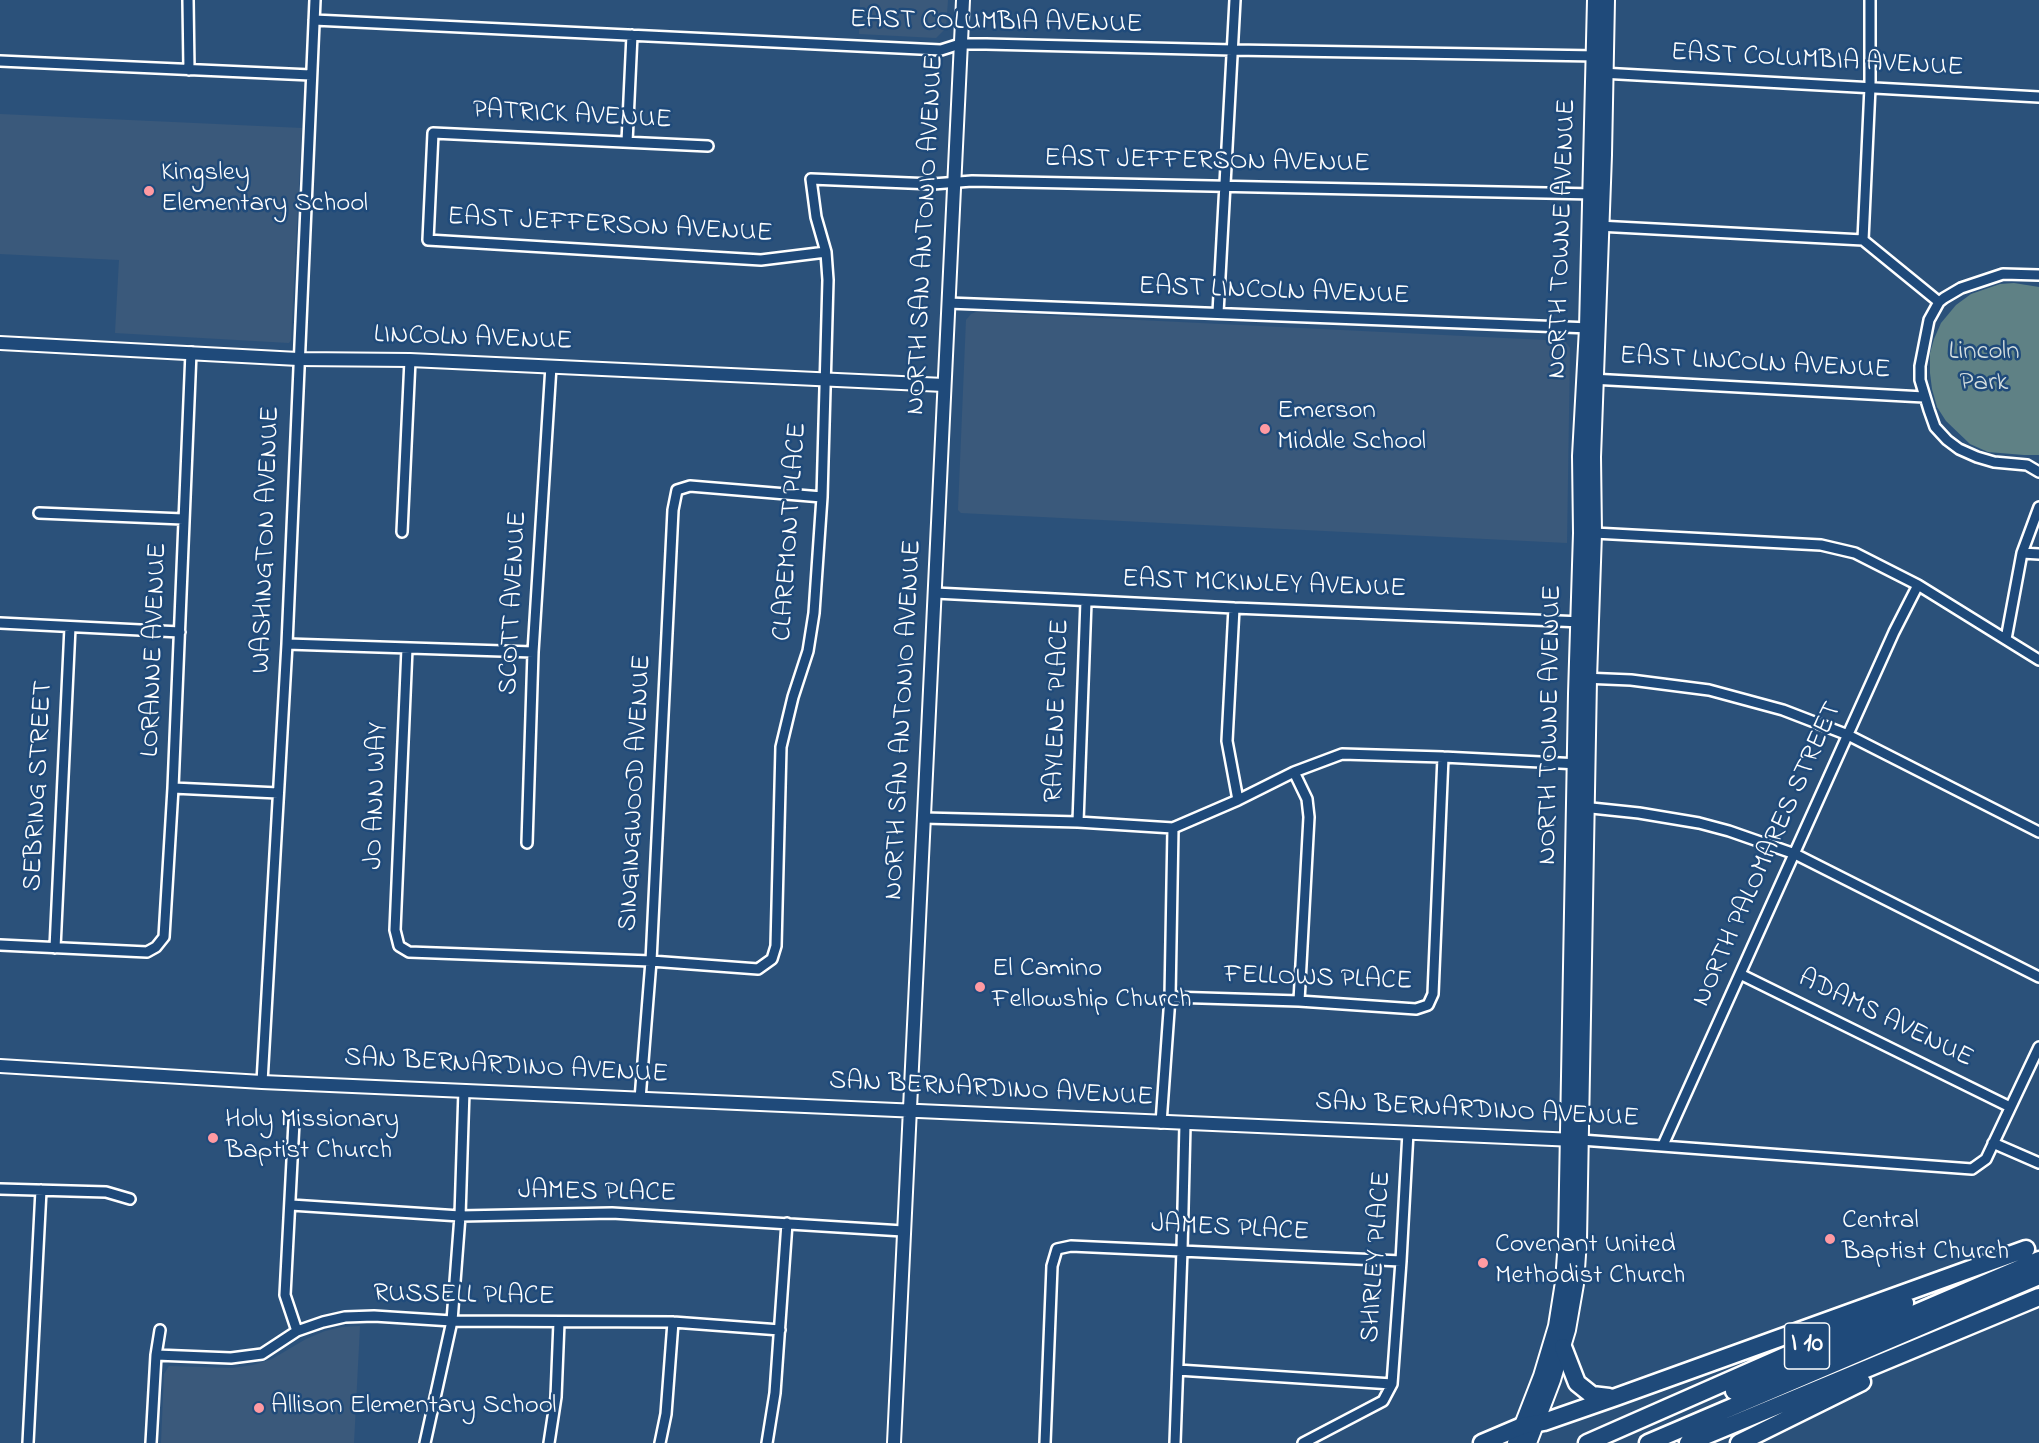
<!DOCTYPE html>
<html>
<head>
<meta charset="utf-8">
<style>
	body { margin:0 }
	canvas { display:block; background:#2b517a }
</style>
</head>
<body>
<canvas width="2039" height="1443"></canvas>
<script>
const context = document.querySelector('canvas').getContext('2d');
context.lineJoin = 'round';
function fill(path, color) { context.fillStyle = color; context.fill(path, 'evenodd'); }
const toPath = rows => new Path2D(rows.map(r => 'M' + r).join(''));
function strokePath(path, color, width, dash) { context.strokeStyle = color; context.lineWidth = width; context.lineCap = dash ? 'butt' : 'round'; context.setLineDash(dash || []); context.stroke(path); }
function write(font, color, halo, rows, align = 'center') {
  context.font = font + ' "Indie Flower",sans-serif'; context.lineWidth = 5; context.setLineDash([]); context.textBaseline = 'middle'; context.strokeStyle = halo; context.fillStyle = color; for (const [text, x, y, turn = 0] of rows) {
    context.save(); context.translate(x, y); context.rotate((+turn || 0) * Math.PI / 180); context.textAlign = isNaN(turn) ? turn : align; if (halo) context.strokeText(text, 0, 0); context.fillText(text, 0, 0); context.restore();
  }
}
const built = toPath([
	[860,0,948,0,946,28,936,38,859,34],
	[0,114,302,128,291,340,289,343,115,333,119,260,0,254],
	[976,312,1565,341,1570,348,1567,543,961,513,958,510,966,320,971,314],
	[360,1326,354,1443,161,1443,164,1374,169,1366,232,1368,253,1365,272,1359,306,1339,325,1331,342,1327]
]);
const green = toPath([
	[2014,283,2039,287,2039,455,2024,455,1988,452,1970,444,1946,421,1937,407,1932,389,1930,373,1930,353,1934,339,1941,323,1956,305,1971,294,2000,284]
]);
const street = toPath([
	[188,0,189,70],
	[314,20,941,50,960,44,986,44,1233,50,1598,56],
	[0,61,311,75],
	[1601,73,2039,97],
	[627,142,632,35],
	[708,146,433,133,428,240,761,260,826,252],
	[1598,226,1863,240,1939,302],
	[1863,240,1870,87,1870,0],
	[2039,275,2003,274,1961,288,1944,298,1939,302,1929,320,1920,366,1920,380,1929,410,1935,427,1947,440,1959,449,1977,457,1994,462,2027,465,2039,472],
	[948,303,1590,328],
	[1218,313,1235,0],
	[1591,379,1924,397],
	[39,513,183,519],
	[402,532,410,360],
	[1594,533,1821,545,1855,553,1918,585,2039,660],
	[2022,553,2039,554],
	[935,593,1234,608,1583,622],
	[1234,608,1227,741,1238,800],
	[0,623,180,632],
	[2006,639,2022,553,2039,507],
	[287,644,533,652],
	[407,648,395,930,399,946,409,952,651,961,758,969,772,959,776,946,781,747,793,697,808,651,814,613,822,497,828,280,826,252,816,217,811,179,933,184,972,181,1594,194],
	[1583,678,1631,680,1709,690,1783,710,1848,735,2039,832],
	[1294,772,1307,799,1309,817,1299,1001],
	[173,788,278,793],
	[1582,807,1639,813,1699,823,1729,831,1795,854,2039,977],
	[924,818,1078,822,1173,828,1238,800,1294,772,1342,754,1443,757,1579,764],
	[1078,822,1086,601],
	[527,843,533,652,551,366],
	[0,945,147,952,156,947,164,937,173,788,191,352],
	[55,948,70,627],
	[1740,974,2010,1107],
	[1170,997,1299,1001,1416,1009,1428,1005,1433,994,1443,757],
	[262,1082,287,644,315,0],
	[640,1099,651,961,673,510,677,490,690,486,822,497],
	[294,1122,285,1295,297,1331],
	[1161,1123,1170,997,1173,828],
	[1581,1140,1972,1169,1986,1159,2039,1047],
	[1993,1143,2039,1163],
	[1663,1145,1894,632,1918,585],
	[0,1189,106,1192,130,1199],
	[291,1205,460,1216,612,1213,903,1231],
	[156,1355,231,1358,262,1354,297,1331,323,1322,345,1317,374,1316,452,1321,673,1322,780,1330],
	[1178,1370,1392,1384],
	[28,1443,41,1190],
	[151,1443,156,1355,160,1330],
	[425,1443,452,1321,460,1216,464,1090],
	[549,1443,556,1397,559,1322],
	[660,1443,666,1414,673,1322],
	[767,1443,775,1393,787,1223],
	[1045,1443,1052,1266,1057,1249,1071,1246,1401,1261],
	[1175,1443,1182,1250,1185,1124],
	[1303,1443,1383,1401,1392,1384,1401,1261,1408,1132]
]);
const secondary = toPath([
	[0,343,298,359,410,360,944,385],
	[0,1066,262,1082,1575,1140],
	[894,1443,963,0]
]);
const primary = toPath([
	[1515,1443,1541,1376,1556,1326,1563,1282,1566,1240,1576,694,1581,533,1580,456,1587,328,1595,0],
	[1529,1443,1553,1380,1568,1330,1576,1284,1579,1240,1589,679,1594,533,1593,457,1604,155,1607,0]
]);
const highway = toPath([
	[1563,1347,1577,1383,1592,1395,1609,1397],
	[1734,1391,2039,1260],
	[1482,1443,1522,1426,1544,1422,1616,1397,2026,1249],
	[1587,1443,1905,1303],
	[1648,1443,2039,1276],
	[1688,1443,2039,1297],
	[1739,1443,1862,1382]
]);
const markers = [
	[149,191,6,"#ff9aa2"],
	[1265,429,6,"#ff9aa2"],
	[980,987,6,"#ff9aa2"],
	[213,1138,6,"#ff9aa2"],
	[1830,1239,6,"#ff9aa2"],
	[1483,1263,6,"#ff9aa2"],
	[259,1408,6,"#ff9aa2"]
];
const shields = [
	[1807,1346,45]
];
const shieldNames = [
	["I 10",1807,1346]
];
const streetNames = [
	["EAST COLUMBIA AVENUE",996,24,1],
	["EAST COLUMBIA AVENUE",1817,62,3],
	["PATRICK AVENUE",572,117,3],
	["EAST JEFFERSON AVENUE",1207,163,1],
	["EAST JEFFERSON AVENUE",610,227,3],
	["NORTH SAN ANTONIO AVENUE",927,235,-87],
	["NORTH TOWNE AVENUE",1564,239,-88],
	["EAST LINCOLN AVENUE",1274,293,2],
	["LINCOLN AVENUE",473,340,2],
	["EAST LINCOLN AVENUE",1755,365,3],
	["CLAREMONT PLACE",792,532,-86],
	["WASHINGTON AVENUE",268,540,-88],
	["EAST MCKINLEY AVENUE",1264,586,2],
	["SCOTT AVENUE",515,603,-87],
	["LORANNE AVENUE",156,650,-88],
	["RAYLENE PLACE",1059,711,-88],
	["NORTH SAN ANTONIO AVENUE",905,720,-87],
	["NORTH TOWNE AVENUE",1552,725,-89],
	["SEBRING STREET",40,786,-87],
	["SINGINGWOOD AVENUE",637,793,-87],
	["JO ANN WAY",378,796,-88],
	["NORTH PALOMARES STREET",1769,855,-66],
	["FELLOWS PLACE",1318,980,2],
	["ADAMS AVENUE",1885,1020,26],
	["SAN BERNARDINO AVENUE",506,1068,3],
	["SAN BERNARDINO AVENUE",991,1091,3],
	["SAN BERNARDINO AVENUE",1477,1112,3],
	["JAMES PLACE",597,1194,1],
	["JAMES PLACE",1230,1230,3],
	["SHIRLEY PLACE",1378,1257,-86],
	["RUSSELL PLACE",464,1297,1]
];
const poiNames = [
	["Kingsley",161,175],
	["Elementary School",161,206],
	["Emerson",1277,413],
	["Middle School",1277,444],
	["El Camino",992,971],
	["Fellowship Church",992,1002],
	["Holy Missionary",225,1122],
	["Baptist Church",225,1153],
	["Central",1842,1223],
	["Baptist Church",1842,1254],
	["Covenant United",1495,1247],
	["Methodist Church",1495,1278],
	["Allison Elementary School",271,1408]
];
const parkNames = [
	["Lincoln",1984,354],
	["Park",1984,385]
];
fill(built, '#3a597b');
fill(green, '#5f8185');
strokePath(street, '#fff', 14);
strokePath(secondary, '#fff', 16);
strokePath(primary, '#fff', 18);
strokePath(highway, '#fff', 21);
strokePath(street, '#1f4a7a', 9);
strokePath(secondary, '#1f4a7a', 12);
strokePath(primary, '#1f4a7a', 14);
strokePath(highway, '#1f4a7a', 16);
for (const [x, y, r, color] of markers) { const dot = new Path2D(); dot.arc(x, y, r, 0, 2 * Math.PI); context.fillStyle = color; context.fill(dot); strokePath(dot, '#1f4a7a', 2); }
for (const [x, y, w] of shields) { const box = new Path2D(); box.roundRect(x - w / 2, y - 23, w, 46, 4.5); context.fillStyle = '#1f4a7a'; context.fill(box); strokePath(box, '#fff', 1.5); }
write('bold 26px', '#fff', null, shieldNames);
write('27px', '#fff', '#1f4a7a', streetNames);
write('27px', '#fff', '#1f4a7a', poiNames, 'left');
write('27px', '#d7e0e0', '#1f4a7a', parkNames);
</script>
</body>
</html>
